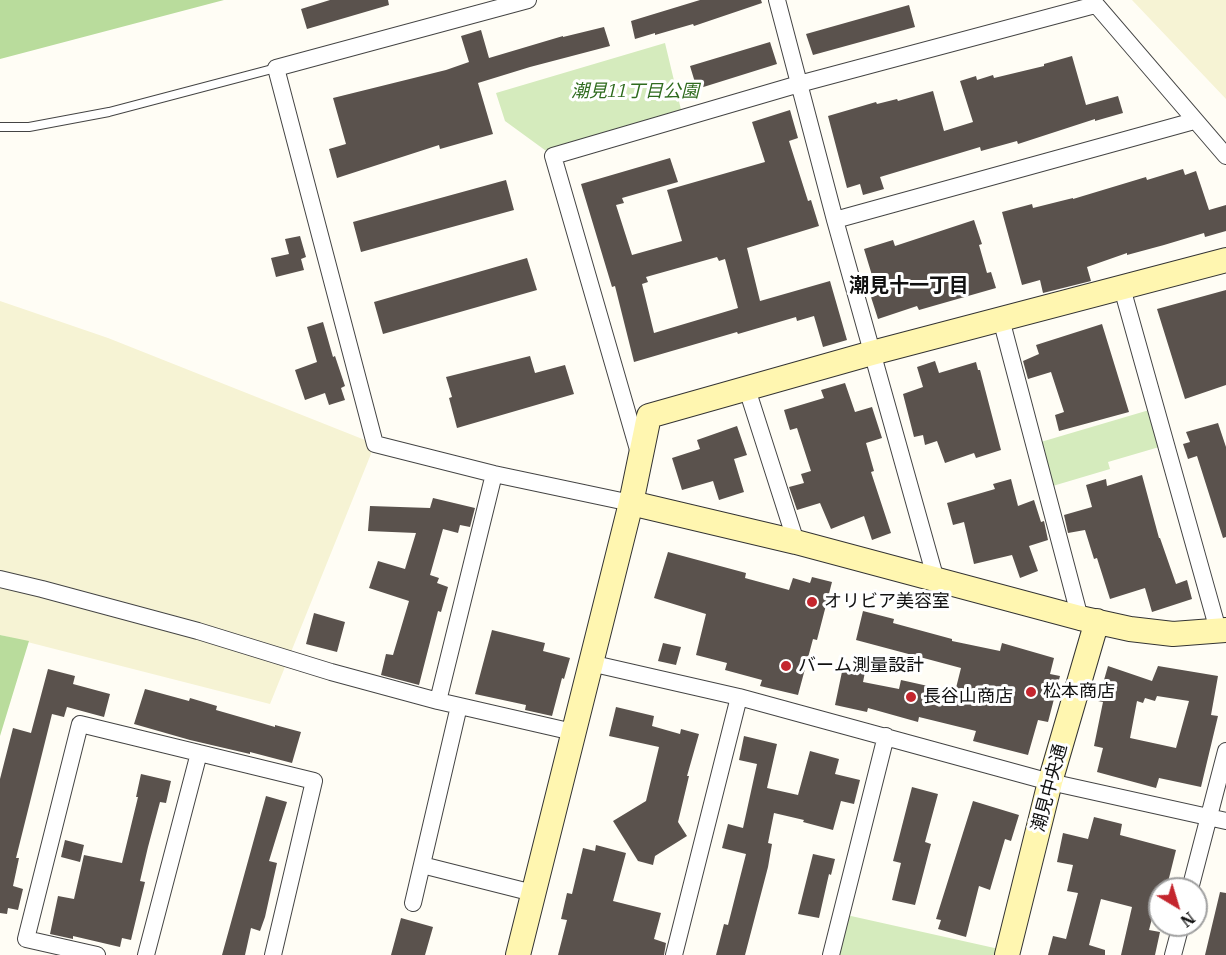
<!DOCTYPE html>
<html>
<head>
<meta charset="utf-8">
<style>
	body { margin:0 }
	#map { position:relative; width:1226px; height:955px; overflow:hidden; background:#fffdf5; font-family:"IBM Plex Serif",serif }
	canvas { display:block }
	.north { position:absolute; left:1148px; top:877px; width:60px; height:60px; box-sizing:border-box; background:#fff; border:2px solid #a0a0a0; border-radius:50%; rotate:142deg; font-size:16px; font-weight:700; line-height:24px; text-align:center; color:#111 }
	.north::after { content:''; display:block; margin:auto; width:21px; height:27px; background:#c4262e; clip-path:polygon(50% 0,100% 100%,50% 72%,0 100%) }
</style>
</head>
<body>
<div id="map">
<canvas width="1226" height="955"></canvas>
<div class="north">N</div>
</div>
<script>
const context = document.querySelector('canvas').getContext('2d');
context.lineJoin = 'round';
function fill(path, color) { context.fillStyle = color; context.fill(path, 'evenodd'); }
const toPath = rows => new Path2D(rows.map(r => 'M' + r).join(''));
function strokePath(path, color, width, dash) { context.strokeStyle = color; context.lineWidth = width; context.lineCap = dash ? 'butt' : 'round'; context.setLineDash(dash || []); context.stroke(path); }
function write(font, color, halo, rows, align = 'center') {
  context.font = font + ' "IBM Plex Serif","Noto Sans JP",serif'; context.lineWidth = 6; context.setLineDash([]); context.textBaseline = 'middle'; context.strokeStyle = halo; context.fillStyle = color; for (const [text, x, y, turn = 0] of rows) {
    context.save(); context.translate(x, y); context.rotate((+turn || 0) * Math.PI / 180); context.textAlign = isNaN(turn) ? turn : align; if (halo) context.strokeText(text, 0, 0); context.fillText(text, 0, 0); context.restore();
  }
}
const farmland = toPath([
	[1132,0,1226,0,1226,99],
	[0,301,108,338,375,444,270,704,0,635]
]);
const green = toPath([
	[665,43,683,118,553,156,505,121,496,93],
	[1156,408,1166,445,1108,462,1110,469,1046,488,1034,444],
	[842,914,1008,951,1007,955,831,955]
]);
const forest = toPath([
	[0,0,224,0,0,59],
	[0,635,29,641,0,736]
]);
const building = toPath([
	[330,0,388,0,389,5,307,29,301,9],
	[700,0,761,0,762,3,694,26,693,24,655,35,655,33,635,39,631,21],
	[909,5,915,27,813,55,806,34],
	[604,27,610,46,530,67,478,83,493,134,440,149,439,145,337,178,329,149,346,144,333,98,446,70,469,62,461,36,481,30,489,58,563,36,563,37],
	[770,42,777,64,697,89,690,66],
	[1072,56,1086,105,1118,96,1123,113,1095,121,1095,119,1018,144,1017,141,981,151,980,147,880,177,884,189,863,195,860,184,847,188,828,116,876,102,877,104,897,99,898,101,933,91,944,131,973,122,960,81,976,76,977,80,993,75,994,78,1044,66,1044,64],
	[790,110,798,138,789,141,808,201,811,200,819,226,747,248,760,301,830,281,847,340,823,347,814,316,797,321,796,317,738,334,737,332,634,362,615,286,612,287,581,184,670,158,678,182,622,198,624,203,616,205,632,255,682,241,667,190,765,162,752,122],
	[717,257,719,261,725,259,738,308,654,333,642,284,648,282,646,277],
	[1183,169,1185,175,1196,171,1209,210,1226,205,1226,231,1205,237,1204,233,1164,245,1127,255,1127,253,1087,267,1091,281,1043,293,1040,280,1022,285,1002,212,1032,204,1033,208,1073,198,1073,199,1146,177,1147,180],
	[506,180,514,210,361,252,353,222],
	[974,220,982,244,979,245,987,273,991,272,996,288,919,310,917,306,878,319,871,297,878,295,864,249,893,240,895,246],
	[300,236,306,257,301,259,304,270,276,277,271,258,289,254,285,239],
	[527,258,537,290,383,334,374,302],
	[1226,290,1226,385,1185,399,1157,309],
	[323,322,333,357,335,356,345,386,341,388,345,400,329,405,325,393,305,400,295,370,317,362,307,327],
	[1102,324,1129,412,1059,431,1055,415,1064,412,1051,372,1028,379,1023,361,1039,354,1036,345],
	[530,356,535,373,565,365,574,394,457,428,449,398,452,397,446,377],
	[935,361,939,373,976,362,978,370,980,370,1001,450,976,458,974,453,945,463,937,441,925,445,923,435,914,437,903,394,923,387,917,367],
	[845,383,855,412,872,407,882,438,866,443,874,471,871,472,891,533,872,540,864,516,831,529,820,503,797,510,789,487,804,483,801,474,811,471,797,428,790,430,784,410,824,398,821,390],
	[1218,423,1226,447,1226,537,1223,538,1197,456,1188,459,1183,444,1190,442,1186,432],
	[737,426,747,455,734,459,744,492,719,500,713,481,682,490,672,458,700,449,697,440],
	[1142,475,1159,538,1160,538,1176,584,1187,580,1192,599,1152,612,1145,588,1110,599,1097,558,1094,559,1085,530,1068,533,1064,515,1092,507,1086,485,1106,479,1107,486],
	[1011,479,1018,506,1034,500,1041,522,1044,521,1048,540,1029,546,1038,571,1020,578,1012,555,974,564,964,522,953,525,947,503,995,489,993,484],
	[433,498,475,508,470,527,460,525,458,533,443,529,430,575,439,578,437,583,448,587,441,612,438,611,419,685,381,675,386,654,393,655,409,601,369,588,378,561,405,569,416,533,368,531,370,506,430,508],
	[668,552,746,573,745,578,789,590,793,578,810,583,812,577,832,582,817,640,813,639,798,695,760,686,762,680,725,670,727,663,696,655,706,614,654,598],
	[863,611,894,619,893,623,952,639,952,641,1000,651,1002,643,1054,658,1050,674,1060,676,1048,722,1038,720,1028,755,973,741,976,731,919,717,918,722,868,708,867,712,835,705,843,667,865,672,863,682,899,689,901,680,955,692,961,668,856,640],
	[314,613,345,622,337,652,306,644],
	[492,630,545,643,543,651,570,658,564,679,562,678,552,716,525,710,526,705,475,694],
	[663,643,681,647,676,665,658,661],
	[1108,666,1152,681,1158,666,1218,676,1211,715,1218,716,1201,787,1159,778,1156,788,1097,772,1103,748,1094,746,1103,702,1098,701],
	[1157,696,1189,701,1176,748,1130,738,1137,701,1143,703,1145,698,1155,701],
	[48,669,75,676,73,684,110,694,104,717,67,707,64,717,52,714,16,858,19,858,13,886,23,889,18,910,8,908,7,914,0,913,0,779,13,728,31,733],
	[145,689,189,701,190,698,217,706,216,710,275,727,275,725,301,732,292,763,250,752,250,754,190,740,134,724],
	[616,707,654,716,652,726,680,734,681,729,699,734,687,776,689,776,678,822,687,836,655,856,653,865,638,861,613,821,646,801,659,747,609,736],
	[744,736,777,744,767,788,798,795,810,751,839,759,835,774,860,780,854,804,841,801,833,830,803,822,804,820,774,813,768,843,772,844,768,867,745,955,716,955,724,924,728,925,746,854,722,848,728,824,743,828,757,764,739,760],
	[141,774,171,781,166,803,160,802,148,847,140,881,145,882,131,940,122,938,120,947,73,936,73,939,50,934,58,896,74,899,84,855,122,863,138,797,136,797],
	[912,787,938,794,925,842,931,844,915,905,892,900,901,863,893,861],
	[266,796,287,802,269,861,277,863,265,917,260,931,251,928,245,955,222,955],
	[973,801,1019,815,1011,841,1005,839,990,890,979,886,966,937,938,929,941,920,936,919],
	[1094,817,1122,824,1120,835,1176,850,1167,886,1161,884,1149,930,1160,932,1155,955,1121,955,1132,907,1101,899,1089,945,1105,950,1105,955,1048,955,1053,936,1066,939,1078,893,1067,891,1073,865,1057,862,1063,833,1088,839],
	[65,840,84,845,80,862,61,857],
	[596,845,626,853,613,901,661,913,654,939,666,943,664,955,558,955,567,920,561,919,567,893,572,894,583,848,595,851],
	[813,854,835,859,831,875,829,874,819,918,798,914],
	[1220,892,1226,893,1226,955,1205,955],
	[401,918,433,927,425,955,391,955]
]);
const lane = toPath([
	[0,127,29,127,109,112,276,68]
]);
const street = toPath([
	[528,0,276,68,375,444,494,474,631,503],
	[777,0,835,220,936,580],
	[1092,0,1226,156],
	[835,220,1194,121],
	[1122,288,1218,630],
	[1001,319,1080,618],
	[747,389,796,542],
	[639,453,553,156,799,84,1095,5],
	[0,579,42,589,198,631,331,672,438,701,573,732],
	[590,663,739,697,1050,782,1226,821],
	[438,701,494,474],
	[422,865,533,893],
	[1190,889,1226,751],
	[413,903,459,706],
	[97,955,26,939,80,724,314,781,273,955],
	[146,955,199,753],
	[674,955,739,697],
	[831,955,886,736],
	[1173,955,1181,925]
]);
const secondary = toPath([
	[631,503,796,542,1080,618,1130,629,1173,634,1226,630],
	[518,955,631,503,649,416,872,353,1226,260],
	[1007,955,1050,782,1097,621]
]);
const markers = [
	[812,602,6,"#c4262e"],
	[786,666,6,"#c4262e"],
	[1031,692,6,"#c4262e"],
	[911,697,6,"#c4262e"]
];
const parkNames = [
	["潮見11丁目公園",635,92]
];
const poiNames = [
	["オリビア美容室",824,602],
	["バーム測量設計",798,666],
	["松本商店",1043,692],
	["長谷山商店",923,697]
];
const streetNames = [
	["潮見中央通",1050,788,-75]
];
const neighbourhoodNames = [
	["潮見十一丁目",909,286]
];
fill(farmland, '#f6f3d4');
fill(green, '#d5ebbd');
fill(forest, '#b9dc9c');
fill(building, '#5a524d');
strokePath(lane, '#444', 10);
strokePath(street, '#444', 18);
strokePath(secondary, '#333', 26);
strokePath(lane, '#fff', 8);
strokePath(street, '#fff', 16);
strokePath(secondary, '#fff6b0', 24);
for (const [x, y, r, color] of markers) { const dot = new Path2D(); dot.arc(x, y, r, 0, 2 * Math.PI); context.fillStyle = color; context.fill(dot); strokePath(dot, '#fff', 2); }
write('italic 18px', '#2f6b1f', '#fff', parkNames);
write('18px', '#111', '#fff', poiNames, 'left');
write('18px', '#111', '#fff', streetNames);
write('bold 20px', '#111', '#fff', neighbourhoodNames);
</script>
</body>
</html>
